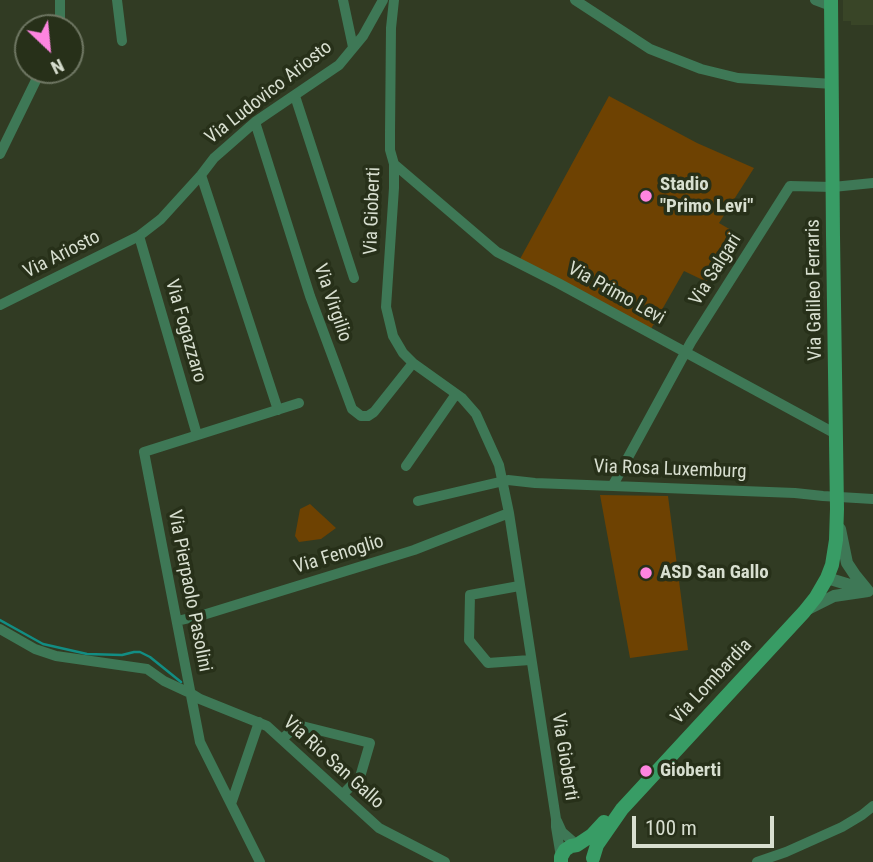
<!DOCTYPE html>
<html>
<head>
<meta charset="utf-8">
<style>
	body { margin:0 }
	#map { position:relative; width:873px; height:862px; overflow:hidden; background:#313b23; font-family:"Roboto Condensed",sans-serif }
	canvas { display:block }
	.north { position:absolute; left:14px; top:14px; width:70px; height:70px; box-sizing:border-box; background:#273019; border:2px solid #6e7662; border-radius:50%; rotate:154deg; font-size:19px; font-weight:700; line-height:28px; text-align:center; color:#d8dfd0 }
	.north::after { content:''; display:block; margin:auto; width:24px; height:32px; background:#fe85e0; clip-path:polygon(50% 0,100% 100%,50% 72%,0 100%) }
	.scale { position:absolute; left:632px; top:816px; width:142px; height:32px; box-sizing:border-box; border:4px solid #d8dfd0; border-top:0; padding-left:9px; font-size:21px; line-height:24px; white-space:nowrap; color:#d8dfd0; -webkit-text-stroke:5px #273019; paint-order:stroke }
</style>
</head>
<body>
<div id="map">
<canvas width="873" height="862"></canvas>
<div class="north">N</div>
<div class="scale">100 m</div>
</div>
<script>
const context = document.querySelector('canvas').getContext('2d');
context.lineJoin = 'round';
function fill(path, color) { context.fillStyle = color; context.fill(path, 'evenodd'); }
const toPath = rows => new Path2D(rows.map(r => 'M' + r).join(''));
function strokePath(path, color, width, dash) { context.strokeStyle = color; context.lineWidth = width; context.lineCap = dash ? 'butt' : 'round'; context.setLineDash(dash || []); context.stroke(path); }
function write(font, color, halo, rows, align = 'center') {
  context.font = font + ' "Roboto Condensed",sans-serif'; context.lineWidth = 7; context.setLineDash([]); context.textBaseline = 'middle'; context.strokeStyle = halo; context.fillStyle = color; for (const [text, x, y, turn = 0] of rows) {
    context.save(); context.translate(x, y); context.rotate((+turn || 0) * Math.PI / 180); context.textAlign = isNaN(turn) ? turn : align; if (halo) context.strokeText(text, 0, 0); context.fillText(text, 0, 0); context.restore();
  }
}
const built = toPath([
	[843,0,873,0,873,25,851,25,851,21,843,21]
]);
const green = toPath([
	[609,96,697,143,754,168,719,223,731,230,707,282,684,271,651,329,520,259],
	[600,495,668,496,688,650,630,658],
	[310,504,336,528,321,539,299,542,295,536,300,509]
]);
const stream = toPath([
	[0,620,43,644,87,654,122,655,134,652,140,652,150,657,181,682]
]);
const minor = toPath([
	[60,0,60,28],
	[117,0,122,41],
	[343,0,353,47],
	[394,0,391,28,390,133,390,150,394,164,394,188,386,307,393,336,403,353,413,363,462,398,476,414,499,465,509,513,556,819,556,827,561,857],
	[575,0,650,49,701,69,738,78,833,84],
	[815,0,831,6],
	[295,96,354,278],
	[255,122,310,296,352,409,361,416,368,416,374,412,413,363],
	[0,154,41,70],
	[394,164,497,252,558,283,836,434],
	[201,175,278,410],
	[139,236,197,435],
	[0,305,139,236,161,219,201,175,214,158,230,144,255,122,339,65,363,36,383,0],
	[406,466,456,394],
	[613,485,691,342,790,186,833,187,873,183],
	[418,501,508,480,535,483,795,493,823,496,873,499],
	[519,586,470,595,469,640,488,663,530,660],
	[177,621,203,615,414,550,509,513],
	[0,629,35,649,56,656,147,669,164,681,192,694,200,699,267,726,379,828,445,862],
	[282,739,298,725,370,743,360,777,343,794],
	[231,804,259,722],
	[557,821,562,832,577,845],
	[260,862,200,742,144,452,299,403],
	[757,862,786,852,842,827,862,815,873,806]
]);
const tertiary = toPath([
	[840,529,847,563,855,575,868,591],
	[827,578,863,589],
	[806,610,834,596,868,591]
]);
const secondary = toPath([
	[593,858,597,845,622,809,804,612,816,597,827,578,832,565,836,540,837,509,833,236,831,0],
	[561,862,561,857,565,850,571,846,577,845,592,835,604,822]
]);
const markers = [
	[646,196,7,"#fe85e0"],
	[646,573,7,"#fe85e0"],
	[646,771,7,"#fe85e0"]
];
const streetNames = [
	["Via Ludovico Ariosto",269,93,-38],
	["Via Gioberti",373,211,-88],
	["Via Ariosto",62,255,-27],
	["Via Salgari",716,270,-58],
	["Via Galileo Ferraris",815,290,-91],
	["Via Primo Levi",616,294,29],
	["Via Virgilio",332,303,71],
	["Via Fogazzaro",185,331,74],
	["Via Rosa Luxemburg",670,470,2],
	["Via Fenoglio",339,555,-17],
	["Via Pierpaolo Pasolini",189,591,79],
	["Via Lombardia",712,682,-47],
	["Via Gioberti",564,757,81],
	["Via Rio San Gallo",333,763,42]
];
const poiNames = [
	["Stadio",660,185],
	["\"Primo Levi\"",660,207],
	["ASD San Gallo",660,573],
	["Gioberti",660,771]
];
fill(built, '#394527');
fill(green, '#6e4202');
strokePath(stream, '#128d83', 2.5);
strokePath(minor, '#3e7856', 10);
strokePath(tertiary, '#3e7856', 12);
strokePath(secondary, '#389c65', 14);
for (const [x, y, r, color] of markers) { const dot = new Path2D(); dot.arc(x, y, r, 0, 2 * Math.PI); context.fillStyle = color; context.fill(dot); strokePath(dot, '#273019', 2.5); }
write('19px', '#d8dfd0', '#273019', streetNames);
write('bold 19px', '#d8dfd0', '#273019', poiNames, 'left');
</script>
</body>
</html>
